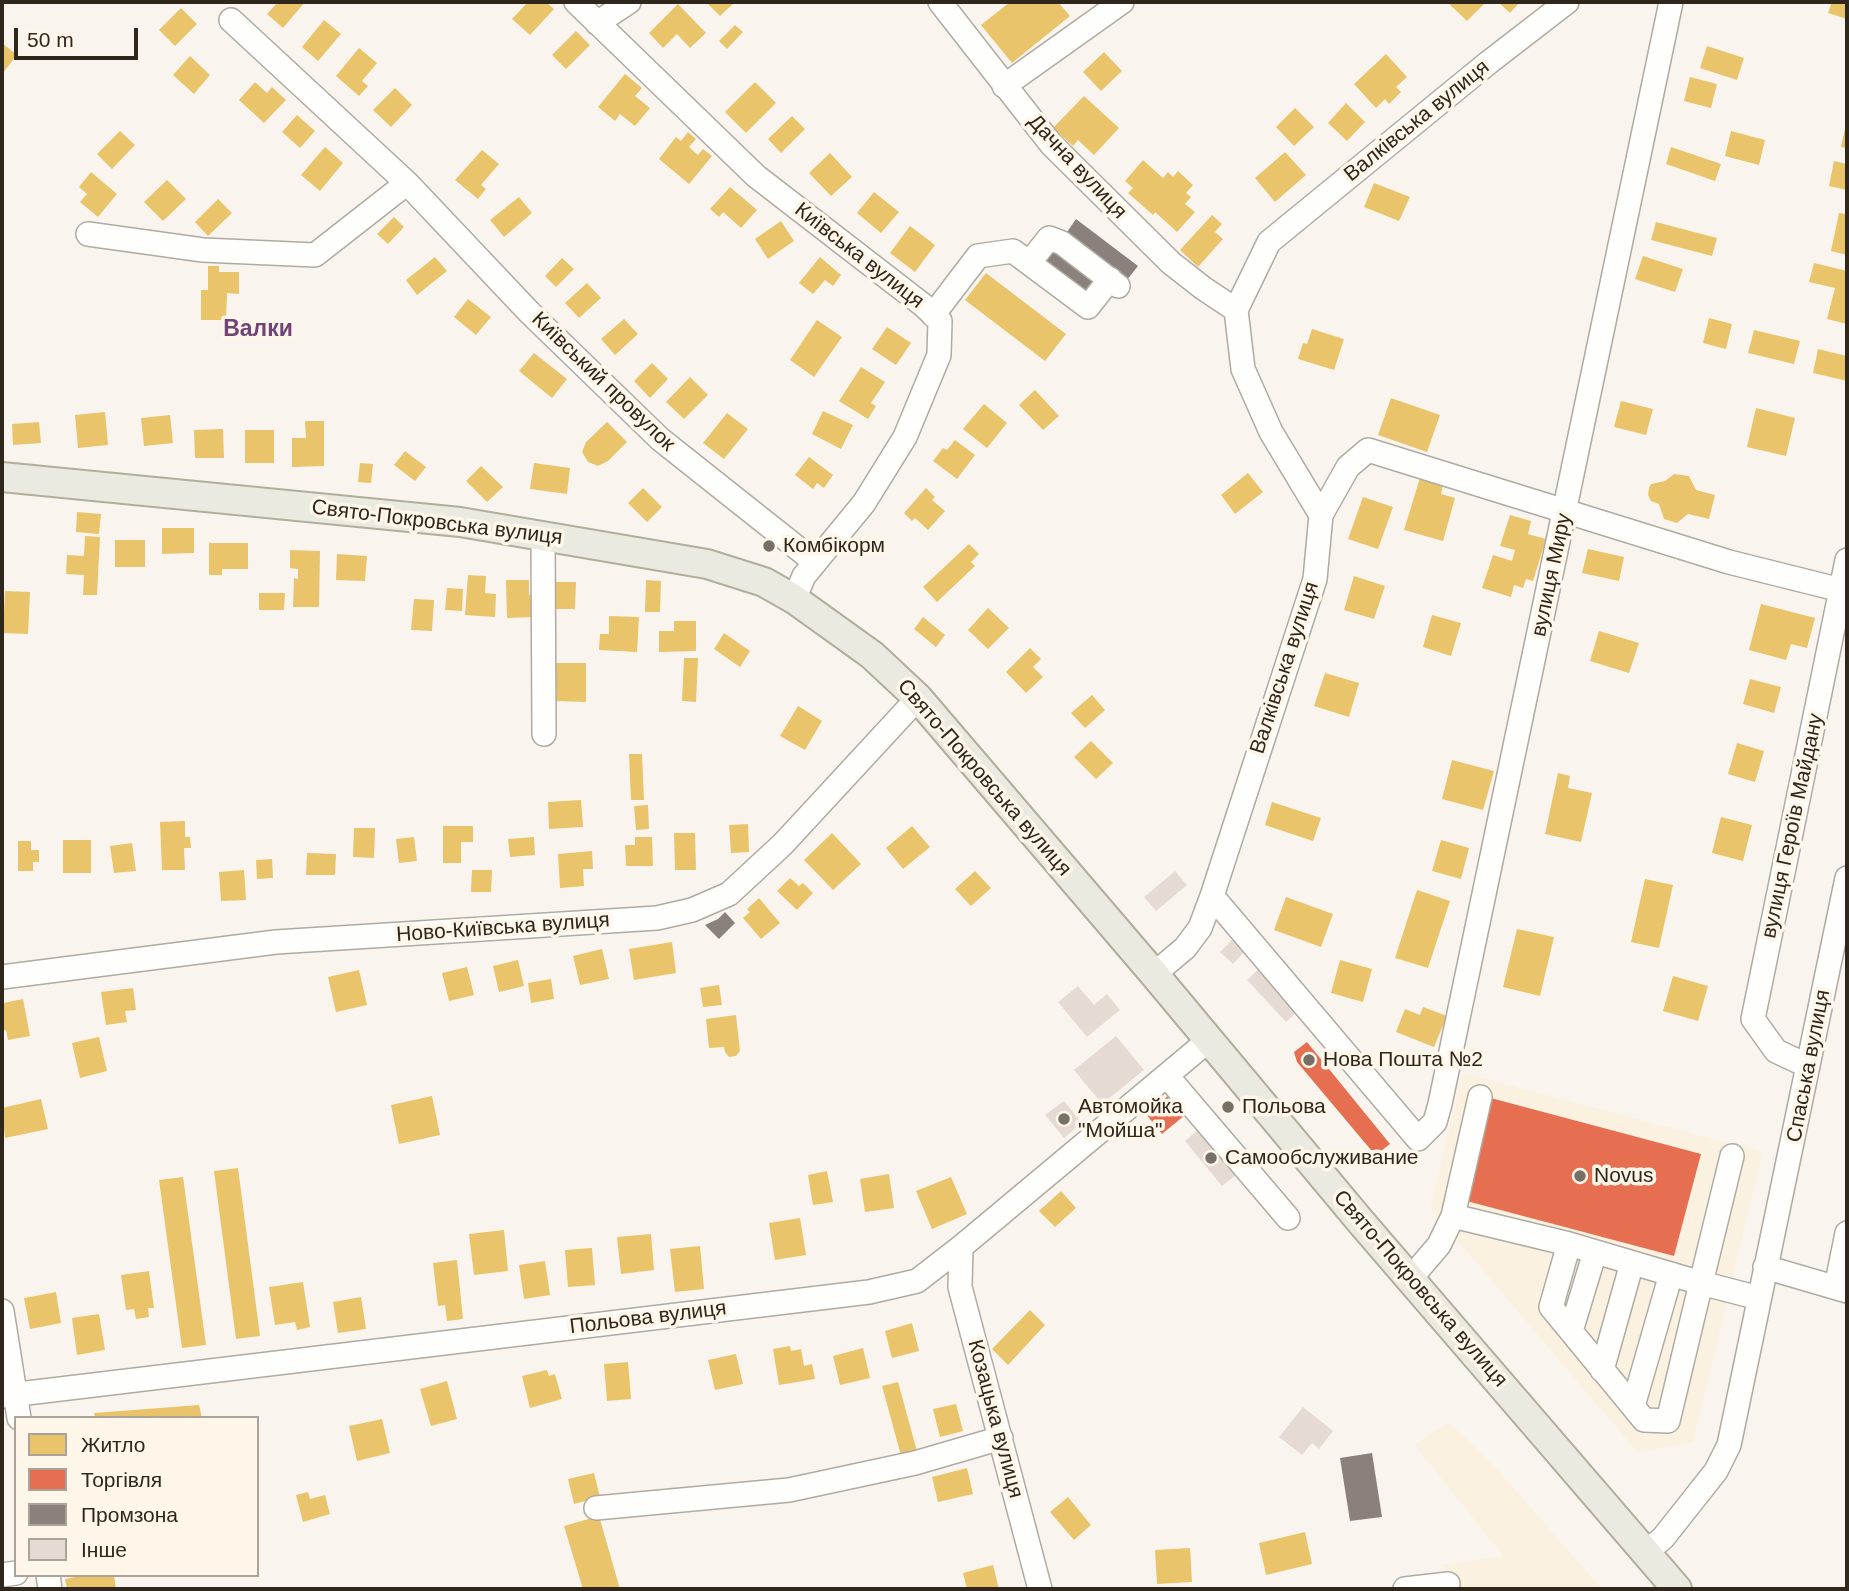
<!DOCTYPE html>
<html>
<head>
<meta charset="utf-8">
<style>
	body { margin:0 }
	#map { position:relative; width:1849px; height:1591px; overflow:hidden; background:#f9f5ee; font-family:Arial,sans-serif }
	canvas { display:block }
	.frame { position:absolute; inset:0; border:4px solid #2f271b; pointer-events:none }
	.legend { position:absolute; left:14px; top:1416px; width:245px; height:161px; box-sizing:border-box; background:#fef6e9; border:2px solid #aba397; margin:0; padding:9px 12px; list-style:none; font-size:21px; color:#2f271b }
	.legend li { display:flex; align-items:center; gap:14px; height:35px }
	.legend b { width:35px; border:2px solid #aba397 }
	.scale { position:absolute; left:14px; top:28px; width:124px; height:32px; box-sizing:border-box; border:4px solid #2f271b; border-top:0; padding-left:9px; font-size:21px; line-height:24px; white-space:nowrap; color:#2f271b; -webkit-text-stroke:5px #fef6e9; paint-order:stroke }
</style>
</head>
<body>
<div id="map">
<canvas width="1849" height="1591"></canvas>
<div class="frame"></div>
<ul class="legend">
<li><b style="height:19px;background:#e9c46a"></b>Житло</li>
<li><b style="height:19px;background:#e76f51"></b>Торгівля</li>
<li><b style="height:19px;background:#8a817c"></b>Промзона</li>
<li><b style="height:19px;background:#e5dbd2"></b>Інше</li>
</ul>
<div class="scale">50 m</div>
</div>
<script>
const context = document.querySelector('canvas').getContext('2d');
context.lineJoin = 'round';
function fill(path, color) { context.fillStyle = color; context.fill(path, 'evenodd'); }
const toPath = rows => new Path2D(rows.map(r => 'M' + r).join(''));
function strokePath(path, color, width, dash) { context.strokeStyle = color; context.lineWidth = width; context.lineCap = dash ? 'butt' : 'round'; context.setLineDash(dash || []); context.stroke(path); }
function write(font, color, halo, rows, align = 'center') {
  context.font = font + ' Arial,sans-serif'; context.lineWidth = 7; context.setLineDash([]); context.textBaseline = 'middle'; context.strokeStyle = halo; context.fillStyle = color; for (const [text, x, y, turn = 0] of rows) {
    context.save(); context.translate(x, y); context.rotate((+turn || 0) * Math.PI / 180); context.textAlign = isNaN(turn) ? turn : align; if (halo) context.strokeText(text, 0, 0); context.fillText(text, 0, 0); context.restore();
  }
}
const built = toPath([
	[1463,1073,1763,1152,1693,1442,1638,1453,1430,1208],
	[1449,1422,1496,1468,1602,1589,1460,1589,1441,1565,1503,1556,1414,1444]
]);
const homes = toPath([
	[278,2,305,2,283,28,267,14],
	[528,2,546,2,554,9,530,35,512,19],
	[706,2,735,2,720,16],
	[1010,2,1058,2,1070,16,1012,63,981,25],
	[1447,2,1486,2,1467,21],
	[1498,2,1520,2,1510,13],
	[1832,2,1847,2,1847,19,1828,13],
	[678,4,706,33,690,48,677,34,663,48,649,33],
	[181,8,197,24,175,46,159,30],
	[324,20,341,34,318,61,302,47],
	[735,25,743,32,727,49,719,41],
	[576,31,590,45,566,69,552,55],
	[2,43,17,55,2,74],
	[1707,46,1744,58,1737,80,1700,68],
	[359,48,377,63,362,81,368,86,359,96,336,76],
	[1104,52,1122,71,1101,91,1083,72],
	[1386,54,1407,77,1396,87,1401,92,1389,104,1385,99,1376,108,1354,84],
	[190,56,210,75,194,94,173,75],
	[625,74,642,88,635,96,650,108,635,126,620,114,615,121,598,107],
	[1690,77,1717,84,1711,108,1684,101],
	[255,82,267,93,272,87,286,100,264,123,239,100],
	[755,82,776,103,746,133,725,112],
	[395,88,412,105,391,127,373,110],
	[1084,96,1119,128,1094,155,1078,140,1073,146,1053,128],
	[1346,103,1365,122,1347,141,1328,123],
	[1295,108,1314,127,1294,146,1276,127],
	[297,115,315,131,300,148,282,132],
	[792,116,805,129,781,153,768,139],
	[1846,124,1847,124,1847,148,1841,147],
	[120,131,135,145,112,169,97,154],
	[1731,131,1765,140,1759,165,1725,156],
	[688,132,696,139,689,147,698,155,703,149,712,156,689,184,659,159,676,137,681,141],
	[325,147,343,163,320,191,301,175],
	[1671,147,1721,164,1715,181,1666,164],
	[482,150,499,164,481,185,486,189,478,199,455,180],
	[1285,152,1306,175,1275,202,1255,178],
	[830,153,852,177,831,196,809,173],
	[1143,160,1163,178,1168,172,1173,177,1178,171,1193,185,1186,193,1191,197,1185,204,1195,212,1177,232,1155,212,1153,215,1128,193,1133,188,1125,181],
	[1834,161,1847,164,1847,190,1829,186],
	[91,172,117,194,98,217,80,202,87,194,79,187],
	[167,180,186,199,163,221,144,202],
	[1374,183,1410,197,1399,221,1364,207],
	[730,187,757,210,741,228,723,212,719,217,710,209],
	[874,192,899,212,881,233,857,213],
	[519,197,532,213,504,237,490,220],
	[218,199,232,213,208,236,195,222],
	[1839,213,1847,214,1847,255,1831,251],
	[1212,215,1222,224,1215,232,1223,239,1198,267,1180,250],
	[394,217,404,227,388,244,377,234],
	[781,221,794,241,768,259,755,239],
	[1656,222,1717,238,1712,256,1651,240],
	[910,226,935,245,915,272,890,253],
	[1643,256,1683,269,1675,292,1635,279],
	[435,257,447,271,417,295,406,280],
	[820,257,841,275,833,286,825,280,813,294,799,283],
	[562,258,574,269,556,287,545,276],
	[1814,263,1847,271,1847,324,1827,319,1835,288,1809,282],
	[208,266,219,266,219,272,239,272,239,294,227,293,226,320,201,320,201,290,208,290],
	[986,273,1066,334,1045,361,965,300],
	[587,283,601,298,579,318,565,303],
	[468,299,491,317,476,335,454,317],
	[1709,318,1732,324,1726,349,1703,343],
	[624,319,638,334,615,355,601,339],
	[817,320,842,337,814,377,790,360],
	[887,327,911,343,896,365,872,349],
	[1312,329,1344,339,1334,370,1298,359,1303,343,1307,344],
	[1754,330,1800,341,1794,364,1748,353],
	[1818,349,1847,356,1847,381,1813,373],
	[534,353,567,379,552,398,519,371],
	[652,363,668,379,650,398,634,381],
	[861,367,885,382,871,403,876,406,868,419,839,401],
	[690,377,708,395,684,419,666,402],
	[1035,390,1059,416,1043,430,1019,405],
	[1391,398,1440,415,1427,452,1378,435],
	[1621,401,1653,409,1646,435,1614,427],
	[984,404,1007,423,987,448,963,429],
	[1756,408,1795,418,1786,456,1747,447],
	[823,411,853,425,841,449,812,434],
	[105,412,108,445,78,448,75,415],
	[727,413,748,429,724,459,703,443],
	[170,415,173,443,144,446,141,418],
	[305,421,324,421,324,466,292,467,292,438,306,438],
	[39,422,41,443,13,445,12,424],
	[607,422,627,442,608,461,598,466,588,462,582,452,586,442],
	[223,429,224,458,195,458,194,430],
	[245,430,274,430,274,463,245,463],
	[955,440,975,455,957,479,933,461,943,448,947,450],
	[405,451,426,467,415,481,394,465],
	[809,457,833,475,824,488,817,483,813,489,795,475],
	[360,463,373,464,371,483,358,482],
	[534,463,570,468,567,494,530,489],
	[481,466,503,487,487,502,466,481],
	[1248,473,1263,492,1235,514,1221,495],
	[1674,474,1689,476,1696,490,1715,495,1709,519,1688,514,1677,523,1664,519,1659,504,1651,501,1648,495,1649,488,1651,484,1665,481],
	[1420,478,1443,485,1441,494,1455,498,1443,541,1404,530],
	[643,488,662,507,647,522,628,503],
	[926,488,935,497,932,500,945,511,928,530,915,518,912,521,904,513],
	[1363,497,1393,507,1378,549,1348,539],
	[77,512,101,514,99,534,76,532],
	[1510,515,1531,521,1528,534,1546,539,1533,581,1526,579,1523,588,1514,585,1511,597,1482,588,1493,555,1512,561,1515,550,1500,546],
	[162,528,194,528,194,553,162,554],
	[85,536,100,537,97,595,83,595,84,575,66,574,67,555,84,556],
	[115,540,145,540,145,567,115,567],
	[209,543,248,543,248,569,222,569,222,575,209,575],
	[969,544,979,554,971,562,975,566,937,602,923,587],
	[1588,549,1624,557,1619,581,1582,573],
	[290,550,320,551,319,607,293,607,294,578,298,579,298,569,290,568],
	[337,554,367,556,365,581,336,580],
	[468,575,486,576,485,593,496,594,495,617,465,615],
	[1354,576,1385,586,1374,619,1344,610],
	[506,580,529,580,529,595,535,594,536,617,507,618],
	[646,580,661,581,660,612,645,612],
	[550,582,576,582,575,609,549,609],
	[447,588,463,589,462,611,445,610],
	[5,591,30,592,28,634,3,633],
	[259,593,285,593,284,610,259,610],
	[414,599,434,600,432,631,411,630],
	[1761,604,1815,618,1807,648,1791,644,1786,660,1749,650],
	[988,608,1009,628,988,649,968,630],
	[1432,615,1461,623,1451,656,1423,647],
	[609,616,639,617,637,652,599,650,600,634,609,634],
	[923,617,945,635,936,647,914,629],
	[674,621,696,621,696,651,659,652,659,631,674,631],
	[1599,631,1639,643,1629,673,1590,661],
	[724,633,750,651,740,667,714,649],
	[1030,648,1041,659,1033,667,1043,677,1026,693,1006,672],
	[684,658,698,658,696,702,682,701],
	[555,663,586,663,586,702,554,701],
	[1325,673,1359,683,1349,717,1314,706],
	[1750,679,1781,687,1774,713,1743,704],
	[1092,695,1105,710,1085,728,1071,713],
	[798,706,822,721,805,750,780,736],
	[1091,741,1113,763,1096,779,1074,757],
	[1737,743,1764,751,1755,782,1728,774],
	[629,754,642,754,644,800,631,800],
	[1452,760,1494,771,1483,810,1442,799],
	[1558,773,1570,776,1568,788,1592,793,1581,842,1545,834],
	[581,800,583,827,549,829,548,802],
	[1272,802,1321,818,1313,841,1265,825],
	[648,805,649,829,636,830,634,806],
	[1721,817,1752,825,1743,861,1712,853],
	[185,821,185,837,190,837,191,848,184,848,185,870,162,870,160,822],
	[748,824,749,852,731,853,729,825],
	[443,826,473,826,473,842,461,842,461,863,443,863],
	[912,826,930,847,903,869,886,848],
	[354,828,375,828,374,858,353,857],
	[674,833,695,833,696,870,675,870],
	[832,833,861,864,833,890,804,860],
	[414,837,417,861,399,863,396,839],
	[534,837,535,855,510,857,508,839],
	[635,837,652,837,653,866,626,866,625,845,635,845],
	[63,840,91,840,91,873,63,873],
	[1441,840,1469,848,1461,879,1432,871],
	[18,841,31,841,31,850,39,850,39,862,33,862,33,871,18,871],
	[132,843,136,871,114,873,110,846],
	[592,851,593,869,583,869,584,886,560,888,558,854],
	[307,853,336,854,335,875,306,875],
	[272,859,273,878,257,879,256,860],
	[244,870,246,900,221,901,219,872],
	[472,870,492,870,491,892,471,892],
	[975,871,991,888,971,906,955,889],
	[790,878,799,886,803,883,813,893,797,910,777,891],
	[1645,879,1673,885,1659,948,1631,942],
	[1417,890,1450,901,1428,968,1395,958],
	[1286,897,1333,914,1321,947,1274,930],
	[759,898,780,923,761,939,743,918,750,912,747,909],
	[1517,929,1554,937,1540,996,1503,987],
	[672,942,676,973,634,980,629,949],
	[602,949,609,979,580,985,573,956],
	[518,960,524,986,499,992,493,966],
	[1340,960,1372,969,1363,1002,1331,993],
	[467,967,474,995,449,1001,442,973],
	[359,970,367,1005,336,1012,328,977],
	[1673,976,1708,986,1698,1021,1663,1011],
	[551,979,554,999,531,1003,528,983],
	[719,985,722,1005,703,1007,700,988],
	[133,988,136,1010,125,1011,127,1022,106,1025,101,992],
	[23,999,30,1036,8,1040,6,1030,2,1031,2,1012,4,1012,3,1003],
	[1423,1007,1447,1016,1434,1047,1396,1032,1405,1009,1420,1015],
	[736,1015,740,1051,736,1056,729,1057,725,1052,724,1047,709,1048,706,1019],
	[99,1037,107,1071,80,1078,72,1043],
	[432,1096,440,1135,399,1144,391,1105],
	[41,1099,48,1129,5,1138,2,1108],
	[238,1168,260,1336,236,1339,214,1171],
	[827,1171,833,1202,813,1205,808,1175],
	[889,1174,894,1208,865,1212,860,1179],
	[183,1177,206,1345,182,1348,159,1180],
	[951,1177,967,1214,932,1229,916,1191],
	[1061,1191,1076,1208,1055,1227,1039,1211],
	[800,1218,806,1255,775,1260,769,1223],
	[504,1230,508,1271,474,1275,469,1234],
	[651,1234,654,1270,621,1274,617,1237],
	[700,1246,704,1289,675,1292,670,1249],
	[592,1248,595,1285,568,1287,565,1250],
	[457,1260,463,1319,447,1321,445,1305,438,1306,433,1263],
	[545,1261,550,1295,524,1299,519,1265],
	[149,1271,154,1308,148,1308,149,1317,136,1319,134,1309,126,1310,121,1275],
	[303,1282,310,1327,297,1330,295,1322,275,1325,269,1287],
	[56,1292,61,1323,30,1329,24,1298],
	[361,1297,366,1329,338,1333,333,1302],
	[1030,1310,1045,1325,1008,1365,992,1349],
	[99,1314,105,1350,77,1355,72,1318],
	[912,1323,919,1351,892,1358,885,1331],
	[790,1346,791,1351,801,1349,804,1366,812,1364,815,1379,779,1385,773,1349],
	[863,1348,870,1378,840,1385,833,1356],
	[736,1354,743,1384,715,1390,708,1360],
	[628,1362,631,1399,607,1401,604,1364],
	[547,1370,549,1376,555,1374,562,1399,530,1408,522,1376],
	[447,1381,457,1419,431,1426,420,1389],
	[898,1382,918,1455,902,1459,882,1386],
	[956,1404,963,1431,940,1437,933,1409],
	[199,1405,202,1418,95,1418,94,1413],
	[382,1419,390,1453,357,1461,349,1426],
	[967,1468,973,1494,938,1502,932,1477],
	[594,1473,600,1497,574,1504,568,1479],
	[308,1492,310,1499,325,1495,330,1514,303,1522,296,1495],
	[1068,1497,1091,1525,1074,1540,1050,1512],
	[599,1516,620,1589,583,1589,564,1526],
	[1305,1532,1312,1564,1266,1575,1259,1543],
	[1190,1548,1192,1582,1157,1584,1155,1550],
	[993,1565,999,1589,967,1589,963,1573],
	[85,1575,114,1575,116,1589,67,1589,65,1579]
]);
const shops = toPath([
	[767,539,776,545,770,554,761,548],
	[1307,1042,1390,1144,1381,1151,1371,1150,1297,1062,1294,1052],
	[1169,1095,1185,1115,1162,1134,1146,1114],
	[1487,1097,1701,1154,1674,1256,1459,1199]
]);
const industry = toPath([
	[1076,219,1138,266,1126,281,1065,235],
	[1054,245,1103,282,1089,300,1040,264],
	[725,912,735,923,719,939,705,925,718,919],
	[1372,1453,1382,1517,1350,1521,1340,1458]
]);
const building = toPath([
	[1175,871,1187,885,1156,911,1144,897],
	[1232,940,1244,952,1233,964,1220,952],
	[1262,966,1301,1008,1286,1022,1247,980],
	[1078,986,1094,1005,1107,994,1120,1010,1087,1037,1058,1002],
	[1116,1036,1144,1070,1102,1104,1074,1070],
	[1064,1101,1082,1123,1064,1138,1045,1115],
	[1199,1129,1236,1175,1222,1186,1185,1141],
	[1303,1407,1333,1431,1319,1449,1312,1443,1302,1455,1279,1437]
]);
const minor = toPath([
	[576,2,756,176,923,305,940,321,939,355,905,437,864,503,804,576,794,599],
	[940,2,1051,144,1171,263,1203,288,1236,310],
	[231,20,407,183,530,313,660,439,815,562],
	[597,23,629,2],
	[1004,86,1122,2],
	[88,234,203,250,315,255,407,183],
	[1029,263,1049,238,1062,243,1118,286],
	[933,315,978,256,1013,251,1088,307,1110,279],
	[1321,515,1348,467,1368,450,1729,562,1841,590],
	[543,535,544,734],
	[1212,896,1418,1139,1435,1122,1440,1104,1671,2],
	[1154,974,1185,948,1200,928,1212,896,1315,579,1321,515,1271,432,1243,369,1236,310,1269,242,1488,63,1567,2],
	[2,977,276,942,657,918,692,910,729,894,783,844,918,698],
	[1808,1066,1776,1051,1753,1019,1847,560],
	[1167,1076,1288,1218],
	[1453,1216,1569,1244,1701,1283,1732,1156],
	[1569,1244,1551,1307,1644,1420,1668,1421,1701,1283,1759,1298],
	[961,1247,960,1287,1040,1589],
	[1765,1267,1847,1291],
	[1410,1279,1439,1245,1453,1216,1480,1097],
	[1836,1287,1847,1233],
	[2,1311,19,1418],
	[1571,1331,1595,1252],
	[1602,1370,1632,1263],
	[2,1396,869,1292,917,1281,961,1247,1209,1040],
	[1633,1406,1671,1274],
	[596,1508,789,1490,915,1463,1001,1438],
	[1646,1552,1663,1538,1716,1471,1729,1445,1847,878],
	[2,1575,16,1573],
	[48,1575,50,1589],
	[1405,1589,1448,1584]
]);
const major = toPath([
	[2,477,460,522,707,564,764,582,794,599,872,655,918,698,1154,974,1361,1222,1677,1589]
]);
const markers = [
	[769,546,7,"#766f65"],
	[1309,1060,7,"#766f65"],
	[1228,1107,7,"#766f65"],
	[1064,1119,7,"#766f65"],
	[1211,1158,7,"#766f65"],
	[1580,1176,7,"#766f65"]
];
const streetNames = [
	["Валківська вулиця",1417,121,-39],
	["Дачна вулиця",1077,167,47],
	["Київська вулиця",859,256,38],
	["Київський провулок",603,382,44],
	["Свято-Покровська вулиця",437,523,7],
	["вулиця Миру",1552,575,-78],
	["Валківська вулиця",1285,668,-72],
	["Свято-Покровська вулиця",984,778,49],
	["вулиця Героїв Майдану",1793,826,-78],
	["Ново-Київська вулиця",503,928,-4],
	["Спаська вулиця",1809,1066,-79],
	["Свято-Покровська вулиця",1420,1289,49],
	["Польова вулиця",648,1318,-7],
	["Козацька вулиця",995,1419,75]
];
const poiNames = [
	["Комбікорм",783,546],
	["Нова Пошта №2",1323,1060],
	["Автомойка",1078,1107],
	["\"Мойша\"",1078,1131],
	["Польова",1242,1107],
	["Самообслуживание",1225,1158],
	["Novus",1594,1176]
];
const neighbourhoodNames = [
	["Валки",258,330]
];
fill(built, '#fbf1e1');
fill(homes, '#e9c46a');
fill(shops, '#e76f51');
fill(industry, '#8a817c');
fill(building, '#e5dbd2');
strokePath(minor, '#afaaa2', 26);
strokePath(major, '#b1ae9b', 32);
strokePath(minor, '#fefefc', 23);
strokePath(major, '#ebeae0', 28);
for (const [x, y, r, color] of markers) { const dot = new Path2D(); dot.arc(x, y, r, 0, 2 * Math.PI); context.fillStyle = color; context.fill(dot); strokePath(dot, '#fef6e9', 2.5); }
write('21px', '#2f271b', '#fef6e9', streetNames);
write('21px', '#2f271b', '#fef6e9', poiNames, 'left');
write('bold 23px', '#714379', '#fef6e9', neighbourhoodNames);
</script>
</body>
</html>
